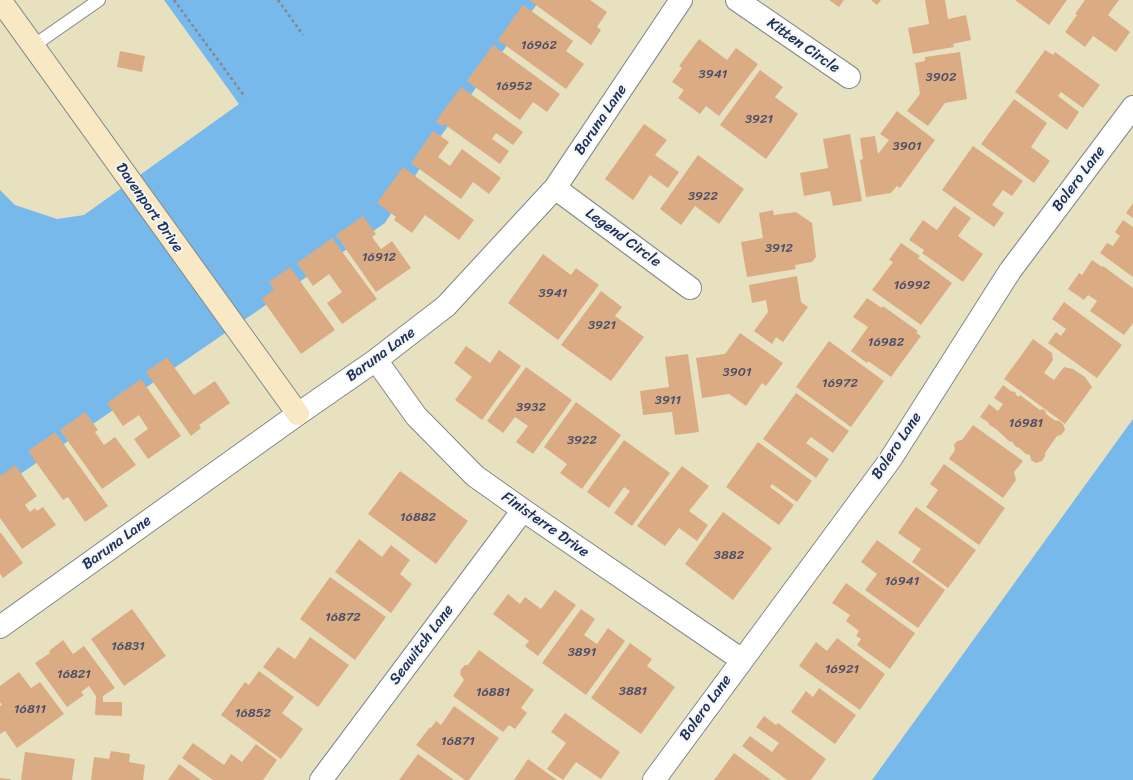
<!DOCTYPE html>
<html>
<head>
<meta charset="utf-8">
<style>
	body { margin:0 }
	canvas { display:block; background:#e7e1bf }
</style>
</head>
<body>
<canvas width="1133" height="780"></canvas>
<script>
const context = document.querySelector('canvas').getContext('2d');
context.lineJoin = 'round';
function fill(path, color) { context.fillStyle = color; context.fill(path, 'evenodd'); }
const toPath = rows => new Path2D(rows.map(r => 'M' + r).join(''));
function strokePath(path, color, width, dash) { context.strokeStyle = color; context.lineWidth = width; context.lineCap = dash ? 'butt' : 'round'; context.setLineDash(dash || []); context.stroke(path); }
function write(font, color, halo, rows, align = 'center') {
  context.font = font + ' Sriracha,sans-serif'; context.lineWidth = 4; context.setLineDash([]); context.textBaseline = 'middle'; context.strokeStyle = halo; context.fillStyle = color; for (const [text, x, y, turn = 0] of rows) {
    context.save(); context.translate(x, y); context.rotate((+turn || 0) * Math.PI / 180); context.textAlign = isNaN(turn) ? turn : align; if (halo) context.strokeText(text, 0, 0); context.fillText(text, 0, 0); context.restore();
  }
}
const water = toPath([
	[164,0,540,0,438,140,385,223,0,488,0,190,15,205,57,219,84,215,239,104],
	[1133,419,1133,780,872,780,1086,484]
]);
const building = toPath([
	[529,0,590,0,607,12,597,27,601,30,591,45],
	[829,0,844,0,839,7],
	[871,0,881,0,877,5],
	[925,0,945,0,948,19,966,15,971,40,953,44,954,47,913,54,908,28,929,24],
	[1015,0,1067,0,1049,25],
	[1085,0,1119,0,1108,15,1130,32,1116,52,1093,36,1085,47,1065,32,1077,15,1075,14],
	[523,5,573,41,566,51,584,64,566,89,498,40],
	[699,39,727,60,736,48,758,64,719,116,706,106,700,114,678,98,684,90,672,82,682,68,679,66],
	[493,45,560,94,547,112,533,102,520,120,467,81],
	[1045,50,1053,55,1055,52,1100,85,1083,108,1061,92,1058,96,1079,112,1067,130,1015,92],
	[120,51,145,56,142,72,117,67],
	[960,52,967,99,945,103,928,126,907,111,920,94,915,63,925,61,925,57],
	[760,70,783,87,775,97,798,114,766,159,720,125],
	[461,87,523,132,513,145,496,133,492,139,509,151,500,164,444,124,442,126,436,121],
	[1014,99,1047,123,1031,147,1050,161,1034,183,981,144],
	[897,111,935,140,900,188,897,186,891,193,866,197,860,160,863,159,860,138,875,136,878,154,889,140,880,134],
	[644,124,667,140,655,155,679,172,668,188,650,175,633,200,605,179],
	[433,131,449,142,438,157,450,166,462,149,501,178,489,194,473,182,461,199,411,163],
	[850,134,862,201,833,206,830,191,804,196,800,173,828,168,823,139],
	[973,146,1023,181,1012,196,1003,190,992,205,1004,213,994,227,942,190],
	[698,155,744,189,719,224,695,206,681,225,660,209],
	[403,167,474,220,459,240,425,215,412,233,394,220,396,217,377,203],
	[1133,203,1133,218,1126,213],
	[954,206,971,218,958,236,983,254,963,282,922,253,924,250,909,240,923,220,937,230],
	[773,210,774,215,796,212,812,223,816,257,812,262,795,265,796,269,747,277,741,242,763,238,759,213],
	[363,216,376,234,372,237,381,249,392,241,411,268,376,292,336,235],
	[1123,220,1133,227,1133,277,1100,253,1107,243,1113,246,1120,236,1115,232],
	[332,238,377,299,342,324,327,303,342,292,329,274,313,286,297,263],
	[901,243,920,256,918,258,952,283,921,325,872,290,893,262,889,260],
	[543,254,571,275,576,268,599,285,558,340,508,303],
	[1092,260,1102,267,1103,266,1133,288,1133,323,1124,335,1090,311,1097,301,1088,295,1084,300,1068,289,1079,273,1082,275],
	[290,267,335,330,301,354,262,299,274,289,269,282],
	[797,276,801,302,808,307,783,342,776,337,772,344,754,331,768,312,766,300,752,303,749,285],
	[601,291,622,307,615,316,644,337,611,381,561,345],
	[867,298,882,308,883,306,918,331,916,333,921,336,891,377,868,361,867,363,851,351,868,327,853,317],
	[1064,302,1122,345,1097,378,1048,343,1056,332,1061,336,1066,329,1052,319],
	[740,333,783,363,766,386,762,383,746,406,729,394,702,398,696,358,725,354],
	[1033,339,1052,353,1053,360,1044,373,1054,380,1064,367,1073,369,1085,377,1092,387,1065,424,1004,379],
	[829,341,884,381,851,427,796,387],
	[466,346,490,363,499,350,521,366,482,420,455,400,472,377,454,363],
	[688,354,699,432,675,435,672,412,643,415,640,391,669,387,665,357],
	[167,357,194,395,215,381,230,403,199,425,201,428,191,436,146,372],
	[526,367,572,400,533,454,516,442,528,426,515,417,503,433,487,421],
	[141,379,181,436,148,459,134,439,148,429,139,415,123,426,107,403],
	[1003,385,1012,392,1013,391,1016,393,1016,395,1019,397,1020,395,1040,410,1043,409,1046,412,1046,414,1056,421,1058,420,1063,424,1065,430,1061,435,1057,436,1045,453,1045,456,1042,461,1036,463,1031,460,1030,455,1026,454,1018,447,1018,448,1014,445,1014,444,1011,441,1010,442,996,429,988,424,989,423,980,417,989,404,998,411,1003,404,994,398],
	[796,393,849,431,833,453,811,437,806,443,829,459,816,478,763,439],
	[576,402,621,435,582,489,560,473,567,464,544,447],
	[85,412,98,430,95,432,104,445,115,437,136,465,102,489,60,430],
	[973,425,1023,461,1014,472,1016,480,1003,498,949,459,955,450,954,445,957,441,962,440],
	[55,432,108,506,85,522,68,497,63,500,28,451],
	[624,440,670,473,632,526,614,513,630,491,624,487,609,508,587,492],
	[758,442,812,481,797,502,772,484,770,487,794,505,779,525,726,487],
	[944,464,1005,508,979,545,926,507,938,490,930,484],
	[15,465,37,496,25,505,30,512,35,508,37,511,43,507,56,525,22,549,0,518,0,476],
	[682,466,709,486,689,511,708,525,697,541,679,528,665,546,637,526],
	[400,471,468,521,436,564,368,514],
	[916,507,976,550,948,588,912,562,921,549,898,533],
	[723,512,772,548,733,600,685,564],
	[0,533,1,533,23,563,3,578,0,574],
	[359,539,382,557,391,545,410,560,400,574,412,584,391,613,335,572],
	[877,540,945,590,918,628,865,590,877,574,861,562],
	[330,577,386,617,355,660,300,619],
	[846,583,915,633,890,669,857,645,861,639,856,636,859,631,846,621,850,615,832,603],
	[555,590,576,605,538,656,525,646,529,641,493,614,508,594,520,604,525,597,541,609],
	[132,609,166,656,124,686,91,639],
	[581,609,595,619,584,635,597,644,608,628,625,641,586,695,542,663],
	[310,637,349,665,318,707,263,667,278,647,295,659],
	[837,638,885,674,860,710,799,666,816,642,827,651],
	[63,640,73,654,84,646,115,688,103,696,103,702,122,702,122,716,95,715,96,696,89,686,81,692,84,695,67,707,35,663,50,653,49,651],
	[630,643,652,659,647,666,675,687,641,734,591,698],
	[479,650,534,690,521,708,527,713,515,729,509,725,503,732,453,696,464,680,460,674,461,669,465,665,468,665],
	[259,671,294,697,282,713,303,729,281,759,221,715,245,682,249,685],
	[19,672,31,688,40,682,64,714,17,748,5,731,0,734,0,706,2,705,0,702,0,686],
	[819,688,856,715,835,744,791,712,806,691,813,697],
	[454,706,499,738,469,780,465,780,416,745,430,727,431,728,436,721,441,725],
	[565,713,620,752,601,779,576,762,563,780,547,769,566,743,551,732],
	[764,716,776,725,778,723,826,759,811,780,787,780,742,746,750,736,772,752,779,743,756,727],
	[193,743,224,765,231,754,242,762,256,744,277,760,263,780,213,780,182,758],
	[111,751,130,754,129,762,145,765,143,780,91,780,94,757,109,759],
	[25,752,75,759,72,780,21,780],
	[734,753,771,780,714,780],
	[418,754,454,780,399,780],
	[528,759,557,780,514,780],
	[179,764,201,780,168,780],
	[0,778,11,779,10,780,0,780]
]);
const path = toPath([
	[174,0,245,97],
	[278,0,303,35]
]);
const lane = toPath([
	[33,46,99,0]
]);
const street = toPath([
	[737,0,849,77],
	[555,188,690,288],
	[376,360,416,416,475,476,523,510,742,660],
	[0,627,298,414,376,360,446,306,555,188,681,0],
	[321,780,523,510],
	[654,780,890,460,1010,271,1133,107]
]);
const secondary = toPath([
	[0,0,298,414]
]);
const numberNames = [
	["16962",539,46],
	["3941",713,75],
	["3902",941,78],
	["16952",514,87],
	["3921",759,120],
	["3901",907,147],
	["3922",703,197],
	["3912",779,249],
	["16912",379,258],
	["16992",912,286],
	["3941",553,294],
	["3921",602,326],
	["16982",886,343],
	["3901",737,373],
	["16972",840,384],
	["3911",668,401],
	["3932",531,408],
	["16981",1026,424],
	["3922",582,441],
	["16882",418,518],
	["3882",729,556],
	["16941",902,582],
	["16872",343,618],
	["16831",128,647],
	["3891",582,653],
	["16921",842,670],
	["16821",74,675],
	["3881",633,692],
	["16881",493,693],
	["16811",30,710],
	["16852",253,714],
	["16871",458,742]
];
const streetNames = [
	["Kitten Circle",803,46,35],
	["Baruna Lane",601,120,-56],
	["Bolero Lane",1079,179,-53],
	["Davenport Drive",149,208,55],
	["Legend Circle",623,238,36],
	["Baruna Lane",381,355,-36],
	["Bolero Lane",897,446,-56],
	["Finisterre Drive",545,525,35],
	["Baruna Lane",117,543,-36],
	["Seawitch Lane",422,645,-53],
	["Bolero Lane",706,708,-54]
];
fill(water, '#78b9ec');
fill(building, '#dbac83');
strokePath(lane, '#81888e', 14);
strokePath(street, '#81888e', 24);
strokePath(secondary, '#81888e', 24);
strokePath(path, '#81888e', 2.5, [3, 3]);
strokePath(lane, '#fff', 12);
strokePath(street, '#fff', 22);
strokePath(secondary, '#f8e8c3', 22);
write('13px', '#4b4e67', null, numberNames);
write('15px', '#1b2f5e', '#f6f6f2', streetNames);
</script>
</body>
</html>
